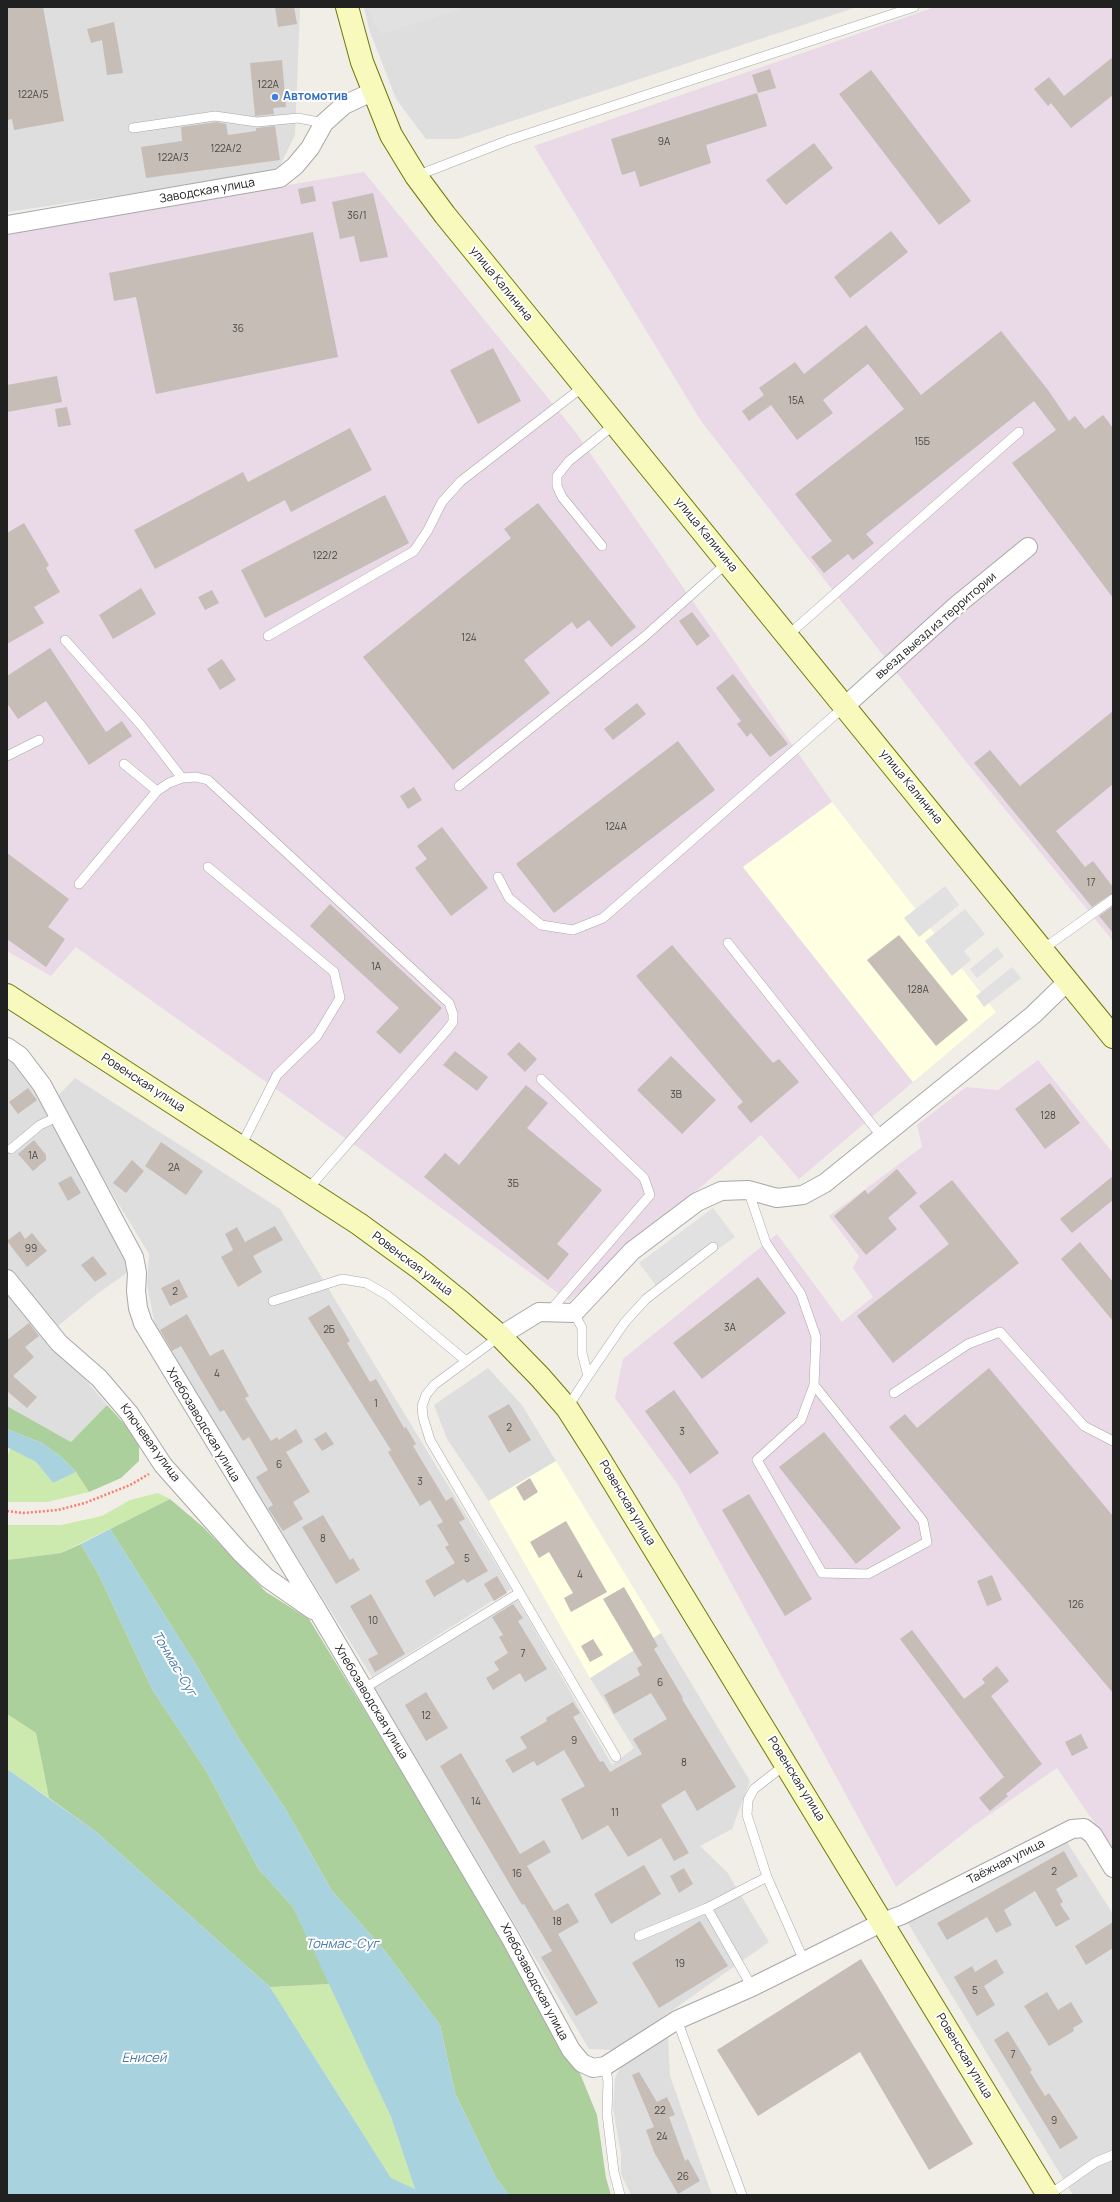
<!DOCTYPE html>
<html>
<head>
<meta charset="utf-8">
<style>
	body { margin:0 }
	#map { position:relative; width:1120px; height:2202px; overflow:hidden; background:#f1eee7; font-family:Manrope,sans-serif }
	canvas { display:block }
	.frame { position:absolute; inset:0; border:8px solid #212121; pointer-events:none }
</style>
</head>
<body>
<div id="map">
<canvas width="1120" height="2202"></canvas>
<div class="frame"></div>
</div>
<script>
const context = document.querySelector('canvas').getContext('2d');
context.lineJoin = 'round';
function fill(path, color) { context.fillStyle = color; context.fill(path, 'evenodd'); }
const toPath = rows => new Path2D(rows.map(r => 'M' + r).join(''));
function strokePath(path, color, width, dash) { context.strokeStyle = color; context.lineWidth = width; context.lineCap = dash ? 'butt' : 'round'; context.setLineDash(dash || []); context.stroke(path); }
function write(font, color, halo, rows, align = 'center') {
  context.font = font + ' Manrope,sans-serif'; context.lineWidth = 4; context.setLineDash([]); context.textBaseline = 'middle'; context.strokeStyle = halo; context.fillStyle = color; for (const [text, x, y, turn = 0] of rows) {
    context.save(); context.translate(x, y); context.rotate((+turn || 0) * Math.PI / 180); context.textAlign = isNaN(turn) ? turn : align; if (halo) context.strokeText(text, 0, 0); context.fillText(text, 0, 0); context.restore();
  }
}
const residential = toPath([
	[7,7,300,7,295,135,277,172,7,212],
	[364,7,857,7,458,139,426,139,396,99,369,29],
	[7,1058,16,1064,47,1099,134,1268,97,1294,58,1326,7,1267],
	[75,1078,280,1209,511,1589,372,1677,156,1331,147,1285,149,1254,55,1099],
	[7,1288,107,1405,71,1442,7,1406],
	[488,1368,522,1405,556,1461,489,1501,447,1439,434,1405],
	[517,1599,612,1765,634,1748,590,1678,661,1633,750,1781,732,1829,700,1846,727,1872,769,1942,616,2050,589,2049,374,1687],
	[1065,1839,1113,1914,1113,2195,1073,2195,906,1920],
	[668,2037,670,2076,712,2195,631,2195,621,2174,621,2154,613,2109,615,2078,625,2057,638,2049]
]);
const industrial = toPath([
	[935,7,1113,7,1113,941,963,758,701,421,534,146],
	[364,172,574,430,832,802,743,867,913,1082,799,1179,761,1135,569,1301,359,1148,76,947,51,976,7,951,7,234],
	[1038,1060,1113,1153,1113,1850,1057,1768,973,1826,896,1887,678,1485,615,1398,623,1359,777,1234,842,1322,873,1297,853,1268,859,1256,829,1216,922,1147,917,1125,966,1087,998,1090]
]);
const education = toPath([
	[832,802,996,1012,913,1082,743,867],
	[556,1461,661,1633,590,1678,489,1501]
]);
const grass = toPath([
	[10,1448,36,1462,53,1483,76,1472,89,1492,47,1502,7,1502,7,1459],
	[158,1493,170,1499,61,1553,7,1560,7,1525,61,1525,102,1516,130,1500],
	[7,1714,36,1733,49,1798,7,1769],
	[330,1984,391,2117,415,2189,391,2178,270,1987]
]);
const forest = toPath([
	[107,1405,130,1430,139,1446,139,1461,121,1478,89,1492,76,1472,60,1456,42,1443,7,1429,7,1406,71,1442],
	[170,1499,203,1527,266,1592,309,1619,502,1936,579,2071,597,2115,606,2178,611,2195,509,2195,496,2178,455,2093,440,2025,385,1951,332,1891,286,1810,239,1739,195,1663,110,1529],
	[81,1544,99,1575,152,1689,207,1772,258,1868,293,1907,330,1984,270,1987,95,1831,49,1798,36,1733,7,1714,7,1560,61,1553]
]);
const parking = toPath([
	[366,7,458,7,459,10,380,34],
	[945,886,959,905,919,937,904,918],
	[965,909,985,934,964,951,971,960,952,976,925,941],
	[997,947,1004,956,977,978,970,969],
	[1012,967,1021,978,984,1007,976,996],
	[713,1208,735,1237,660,1291,639,1263]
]);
const water = toPath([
	[7,1429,42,1443,60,1456,76,1472,53,1483,36,1462,7,1447],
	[110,1529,195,1663,239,1739,286,1810,332,1891,385,1951,440,2025,455,2093,496,2178,509,2195,7,2195,7,1769,95,1831,270,1987,391,2178,415,2189,391,2117,293,1907,258,1868,207,1772,152,1689,99,1575,81,1544]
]);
const building = toPath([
	[7,7,43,7,64,121,14,130,12,119,7,120],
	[275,7,294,7,297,24,278,27],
	[114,22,123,73,107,75,102,40,91,43,87,29],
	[1113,57,1113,95,1071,128,1051,103,1048,106,1034,89,1049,77,1064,96],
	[282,60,286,107,273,108,274,114,255,116,250,63],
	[770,69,776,88,758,93,752,75],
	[871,70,971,201,939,225,839,94],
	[757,93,767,126,706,145,711,163,640,187,635,171,622,175,611,139],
	[217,122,226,124,228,135,256,131,256,128,275,126,280,160,146,178,141,147,182,141,181,127],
	[814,143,833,168,786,205,766,180],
	[313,186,316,201,301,204,298,189],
	[373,193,388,257,360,262,354,236,340,239,332,202],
	[891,231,908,252,850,298,834,277],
	[313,232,338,357,156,394,136,297,114,301,109,273],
	[866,325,921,395,1001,331,1048,390,1069,421,1075,416,1085,429,1103,415,1113,428,1113,598,1012,463,1056,430,1034,401,866,534,874,543,853,560,848,554,824,573,811,557,832,541,795,494,904,409,868,364,823,400,833,413,797,440,771,405,749,421,742,411,764,395,759,388,795,362,804,374],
	[493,348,521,401,478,424,450,370],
	[57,376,62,402,7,412,7,385],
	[67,407,71,425,58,427,55,409],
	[350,428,372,470,291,512,285,500,155,569,134,530,243,472,248,482],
	[385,495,409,543,265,618,241,570],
	[538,503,636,627,611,647,589,620,577,629,572,622,524,660,550,693,453,770,363,657,511,538,504,529],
	[24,523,49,565,46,568,60,592,34,607,44,623,7,644,7,533],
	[141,588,156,614,113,639,99,615],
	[212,590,219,603,205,610,198,597],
	[692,612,710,636,697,646,679,621],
	[50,648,106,732,122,721,132,736,89,765,46,701,18,719,7,703,7,676],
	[222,659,236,680,220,690,207,669],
	[733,674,788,744,770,757,751,733,747,737,737,724,741,721,716,688],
	[637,703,646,714,613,740,604,729],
	[1113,711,1113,784,1056,831,1085,867,1093,861,1113,887,1113,893,1092,907,974,763,990,750,1020,786],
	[678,741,715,790,554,913,516,864],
	[414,787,422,800,408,809,400,796],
	[442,827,488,888,451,916,415,868,427,859,417,846],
	[7,853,69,899,48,927,65,939,46,967,7,939],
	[330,904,442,1008,400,1054,376,1032,399,1008,310,926],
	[1113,906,1113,933,1099,916],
	[899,935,968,1020,936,1046,867,960],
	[672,945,773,1063,779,1059,799,1082,751,1123,737,1107,743,1102,636,976],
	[519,1042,537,1059,525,1072,507,1054],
	[455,1051,488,1077,477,1091,443,1065],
	[671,1056,716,1100,682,1134,637,1090],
	[1050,1083,1080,1123,1045,1149,1015,1109],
	[526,1085,548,1103,527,1128,602,1190,557,1244,569,1254,548,1280,424,1177,445,1153,459,1165],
	[28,1088,37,1100,18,1114,9,1102],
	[34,1140,46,1155,46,1160,33,1171,18,1154],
	[161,1142,203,1171,186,1195,145,1166],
	[132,1160,144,1171,126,1193,113,1183],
	[897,1169,917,1193,888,1218,897,1229,866,1255,834,1216,865,1190,868,1194],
	[71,1176,81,1193,68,1201,58,1183],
	[1113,1176,1113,1200,1072,1233,1060,1219],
	[952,1180,1019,1263,893,1363,857,1316,949,1244,919,1206],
	[275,1226,283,1240,253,1256,262,1272,238,1287,221,1257,233,1250,225,1234,237,1227,245,1242],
	[20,1231,25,1239,32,1233,47,1251,27,1267,7,1241],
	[1080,1242,1113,1282,1113,1321,1061,1259],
	[93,1256,107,1274,95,1282,81,1265],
	[758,1277,786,1313,702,1379,673,1343],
	[179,1279,188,1297,170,1306,161,1288],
	[329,1305,350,1341,347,1343,370,1382,376,1379,404,1428,406,1427,416,1444,413,1446,446,1501,452,1497,465,1519,459,1522,488,1571,467,1583,464,1579,434,1597,425,1581,455,1563,445,1547,449,1545,437,1525,443,1522,430,1500,420,1506,388,1452,391,1450,308,1318],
	[187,1314,210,1356,223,1349,249,1396,245,1398,271,1441,277,1437,279,1440,296,1429,303,1442,286,1452,310,1492,293,1502,303,1519,283,1531,268,1508,273,1505,256,1477,268,1470,249,1437,243,1441,224,1410,220,1412,181,1346,172,1351,160,1330],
	[29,1323,39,1336,25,1347,34,1357,13,1376,37,1397,27,1408,7,1391,7,1340],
	[989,1368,1113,1516,1113,1693,889,1427,905,1414,917,1428],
	[674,1390,719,1453,690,1474,645,1411],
	[509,1404,531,1440,509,1453,488,1416],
	[326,1432,334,1444,322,1451,314,1439],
	[824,1432,901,1528,856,1564,779,1467],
	[530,1478,538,1492,524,1501,516,1487],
	[749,1494,812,1599,785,1616,722,1510],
	[323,1515,350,1560,353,1558,360,1570,336,1584,302,1527],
	[566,1521,607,1592,571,1612,564,1598,573,1593,549,1552,539,1558,530,1542],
	[992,1575,1002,1600,987,1606,977,1581],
	[497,1576,507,1593,494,1601,484,1584],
	[624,1587,658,1646,654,1649,683,1698,682,1699,736,1787,697,1811,685,1790,661,1805,689,1853,674,1861,661,1838,628,1857,608,1825,582,1840,561,1799,585,1786,564,1750,537,1766,534,1761,513,1773,505,1760,527,1748,520,1737,547,1721,546,1718,573,1702,580,1713,573,1717,600,1762,603,1761,610,1772,642,1754,633,1739,667,1719,651,1693,614,1714,604,1695,640,1675,637,1668,642,1665,603,1599],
	[371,1594,405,1654,375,1672,368,1659,378,1654,350,1606],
	[513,1604,523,1618,518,1621,547,1669,525,1682,520,1673,493,1690,486,1678,499,1670,494,1662,508,1653,499,1637,503,1635,492,1617],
	[912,1630,964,1699,985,1683,982,1679,997,1666,1009,1681,991,1696,1042,1764,1006,1794,1008,1796,990,1811,979,1798,1004,1777,900,1639],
	[593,1639,603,1655,590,1662,581,1646],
	[426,1692,448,1728,426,1741,405,1705],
	[1081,1734,1088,1748,1072,1756,1065,1742],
	[461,1753,520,1854,544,1840,551,1852,527,1866,554,1911,568,1903,579,1922,558,1934,598,2003,576,2016,541,1957,552,1951,524,1904,522,1905,440,1766],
	[1064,1851,1078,1876,1056,1889,1063,1902,1060,1904,1070,1919,1056,1927,1035,1891,1004,1910,1012,1925,996,1933,987,1917,947,1940,937,1923],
	[644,1865,661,1894,611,1924,594,1894],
	[684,1868,693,1884,679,1893,670,1876],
	[700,1921,728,1966,659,2008,632,1963],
	[1113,1922,1113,1948,1086,1965,1075,1946],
	[861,1959,973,2144,929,2170,860,2052,758,2116,717,2050],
	[996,1959,1004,1973,984,1986,995,2005,977,2016,954,1977,972,1966,975,1972],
	[1047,1992,1058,2010,1071,2002,1083,2022,1073,2028,1074,2031,1049,2046,1024,2006],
	[1008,2031,1032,2070,1030,2072,1045,2096,1049,2093,1078,2138,1060,2149,994,2040],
	[639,2072,657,2102,667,2097,675,2115,669,2117,685,2161,688,2159,700,2181,678,2194,654,2152,646,2130,654,2127,632,2075]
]);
const path = toPath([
	[7,1511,23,1513,58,1510,85,1503,130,1485,149,1474]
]);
const service = toPath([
	[133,128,215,116,257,122,298,118,324,123],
	[416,176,509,140,914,7],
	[602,546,562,497,557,486,557,476,569,461,615,424],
	[788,635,1019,432],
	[268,636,414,551,428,530,442,502,461,481,584,386],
	[65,640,141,725,182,778],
	[7,756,39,740],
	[124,764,157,791],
	[459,786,644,637,728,562],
	[208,867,334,972,340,998,317,1036,277,1075,241,1146],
	[498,877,509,898,541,925,573,930,603,918,845,706],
	[79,884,157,791,169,783,182,778,196,777,208,780,449,1003,453,1014,453,1022,447,1030,308,1189],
	[728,943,882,1137],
	[1043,949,1113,899],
	[541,1079,644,1178,650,1195,549,1312],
	[11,1149,40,1125,59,1116],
	[748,1190,766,1243,801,1294,816,1337,814,1385,801,1420,757,1460,822,1573,868,1574,927,1542,923,1521,814,1385],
	[273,1301,342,1279,366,1283,387,1295,465,1360],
	[500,1336,434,1385,426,1395,422,1406,423,1417,430,1440,616,1757],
	[588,1376,625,1322,646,1299,713,1247],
	[894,1393,968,1344,1000,1332,1084,1426,1113,1441],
	[567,1408,588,1376,582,1353,582,1328,574,1313],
	[363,1689,519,1593],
	[786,1764,754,1789,748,1800,747,1815,767,1877,804,1961],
	[707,1908,767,1877],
	[639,1936,707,1908,752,1987],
	[677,2020,742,2195],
	[605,2066,608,2081,607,2114,614,2172,620,2195],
	[1049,2195,1096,2162,1113,2155]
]);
const minor = toPath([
	[7,225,280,178,295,166,310,148,324,123,344,105,372,92],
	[845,706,957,605,1028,547],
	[7,1047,20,1056,42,1085,134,1257,137,1273,136,1291,138,1308,143,1323,319,1613,510,1937,571,2050,582,2063,593,2068,605,2066,677,2020,752,1987,883,1922,902,1915,1072,1829,1084,1828,1093,1835,1113,1868],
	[7,1279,59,1343,99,1378,129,1413,163,1465,241,1553,267,1578,313,1610],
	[500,1336,539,1312,574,1313,632,1251,697,1202,721,1191,748,1190,777,1198,803,1195,825,1183,1033,1015,1068,981]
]);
const secondary = toPath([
	[347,7,362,62,391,135,416,176,445,215,1113,1037],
	[7,995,359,1224,418,1267,460,1301,500,1336,540,1377,567,1408,597,1455,1048,2195]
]);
const markers = [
	[275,97,4,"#3f7fe0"]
];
const numberNames = [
	["122А",268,85],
	["122А/5",33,95],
	["9А",664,142],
	["122А/2",226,149],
	["122А/3",173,158],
	["36/1",357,216],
	["36",238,329],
	["15А",796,401],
	["15Б",922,442],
	["122/2",325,556],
	["124",469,638],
	["124А",616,827],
	["17",1091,883],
	["1А",376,967],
	["128А",918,990],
	["3В",676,1095],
	["128",1048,1116],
	["1А",33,1156],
	["2А",174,1168],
	["3Б",513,1184],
	["99",31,1249],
	["2",175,1292],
	["3А",730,1328],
	["2Б",329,1330],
	["4",217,1374],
	["1",376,1404],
	["2",509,1428],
	["3",682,1432],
	["6",279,1465],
	["3",420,1482],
	["8",323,1539],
	["5",467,1559],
	["4",580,1575],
	["126",1076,1605],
	["10",373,1621],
	["7",523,1654],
	["6",660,1683],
	["12",426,1716],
	["9",574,1741],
	["8",684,1763],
	["14",476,1802],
	["11",615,1813],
	["2",1054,1872],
	["16",517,1874],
	["18",557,1922],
	["19",680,1964],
	["5",975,1991],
	["7",1013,2055],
	["22",660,2111],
	["9",1054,2121],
	["24",662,2137],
	["26",683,2177]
];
const shopNames = [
	["Автомотив",283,97]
];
const streetNames = [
	["Заводская улица",207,191,-10],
	["улица Калинина",501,284,51],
	["улица Калинина",706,535,51],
	["въезд выезд из территории",936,626,-41],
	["улица Калинина",911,787,51],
	["Ровенская улица",143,1083,33],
	["Ровенская улица",412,1264,37],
	["Хлебозаводская улица",203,1425,59],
	["Ключевая улица",150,1443,54],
	["Ровенская улица",627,1503,59],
	["Хлебозаводская улица",371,1702,59],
	["Ровенская улица",796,1779,58],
	["Таёжная улица",1006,1862,-27],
	["Хлебозаводская улица",534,1982,62],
	["Ровенская улица",964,2056,59]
];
const waterNames = [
	["Тонмас-Суг",174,1664,59],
	["Тонмас-Суг",342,1944],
	["Енисей",144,2058]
];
fill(residential, '#dfdede');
fill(industrial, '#ead9e7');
fill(education, '#ffffe2');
fill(grass, '#cceaae');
fill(forest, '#acd09c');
fill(parking, '#e1e1e1');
fill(water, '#a8d2de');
fill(building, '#c6bdb6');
strokePath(service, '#a8a8a8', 10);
strokePath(minor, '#a8a8a8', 20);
strokePath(secondary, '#6f7a06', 24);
strokePath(path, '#f97d70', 2.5, [2, 2]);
strokePath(service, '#fff', 9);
strokePath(minor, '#fff', 18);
strokePath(secondary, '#f7f9bd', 22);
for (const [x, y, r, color] of markers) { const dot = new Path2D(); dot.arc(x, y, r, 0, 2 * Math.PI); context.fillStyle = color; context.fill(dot); strokePath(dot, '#fff', 1.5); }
write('10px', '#4a4846', null, numberNames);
write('bold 12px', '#366cbe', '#fff', shopNames, 'left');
write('12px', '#212121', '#fff', streetNames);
write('italic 13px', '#497aa9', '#fff', waterNames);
</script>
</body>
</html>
